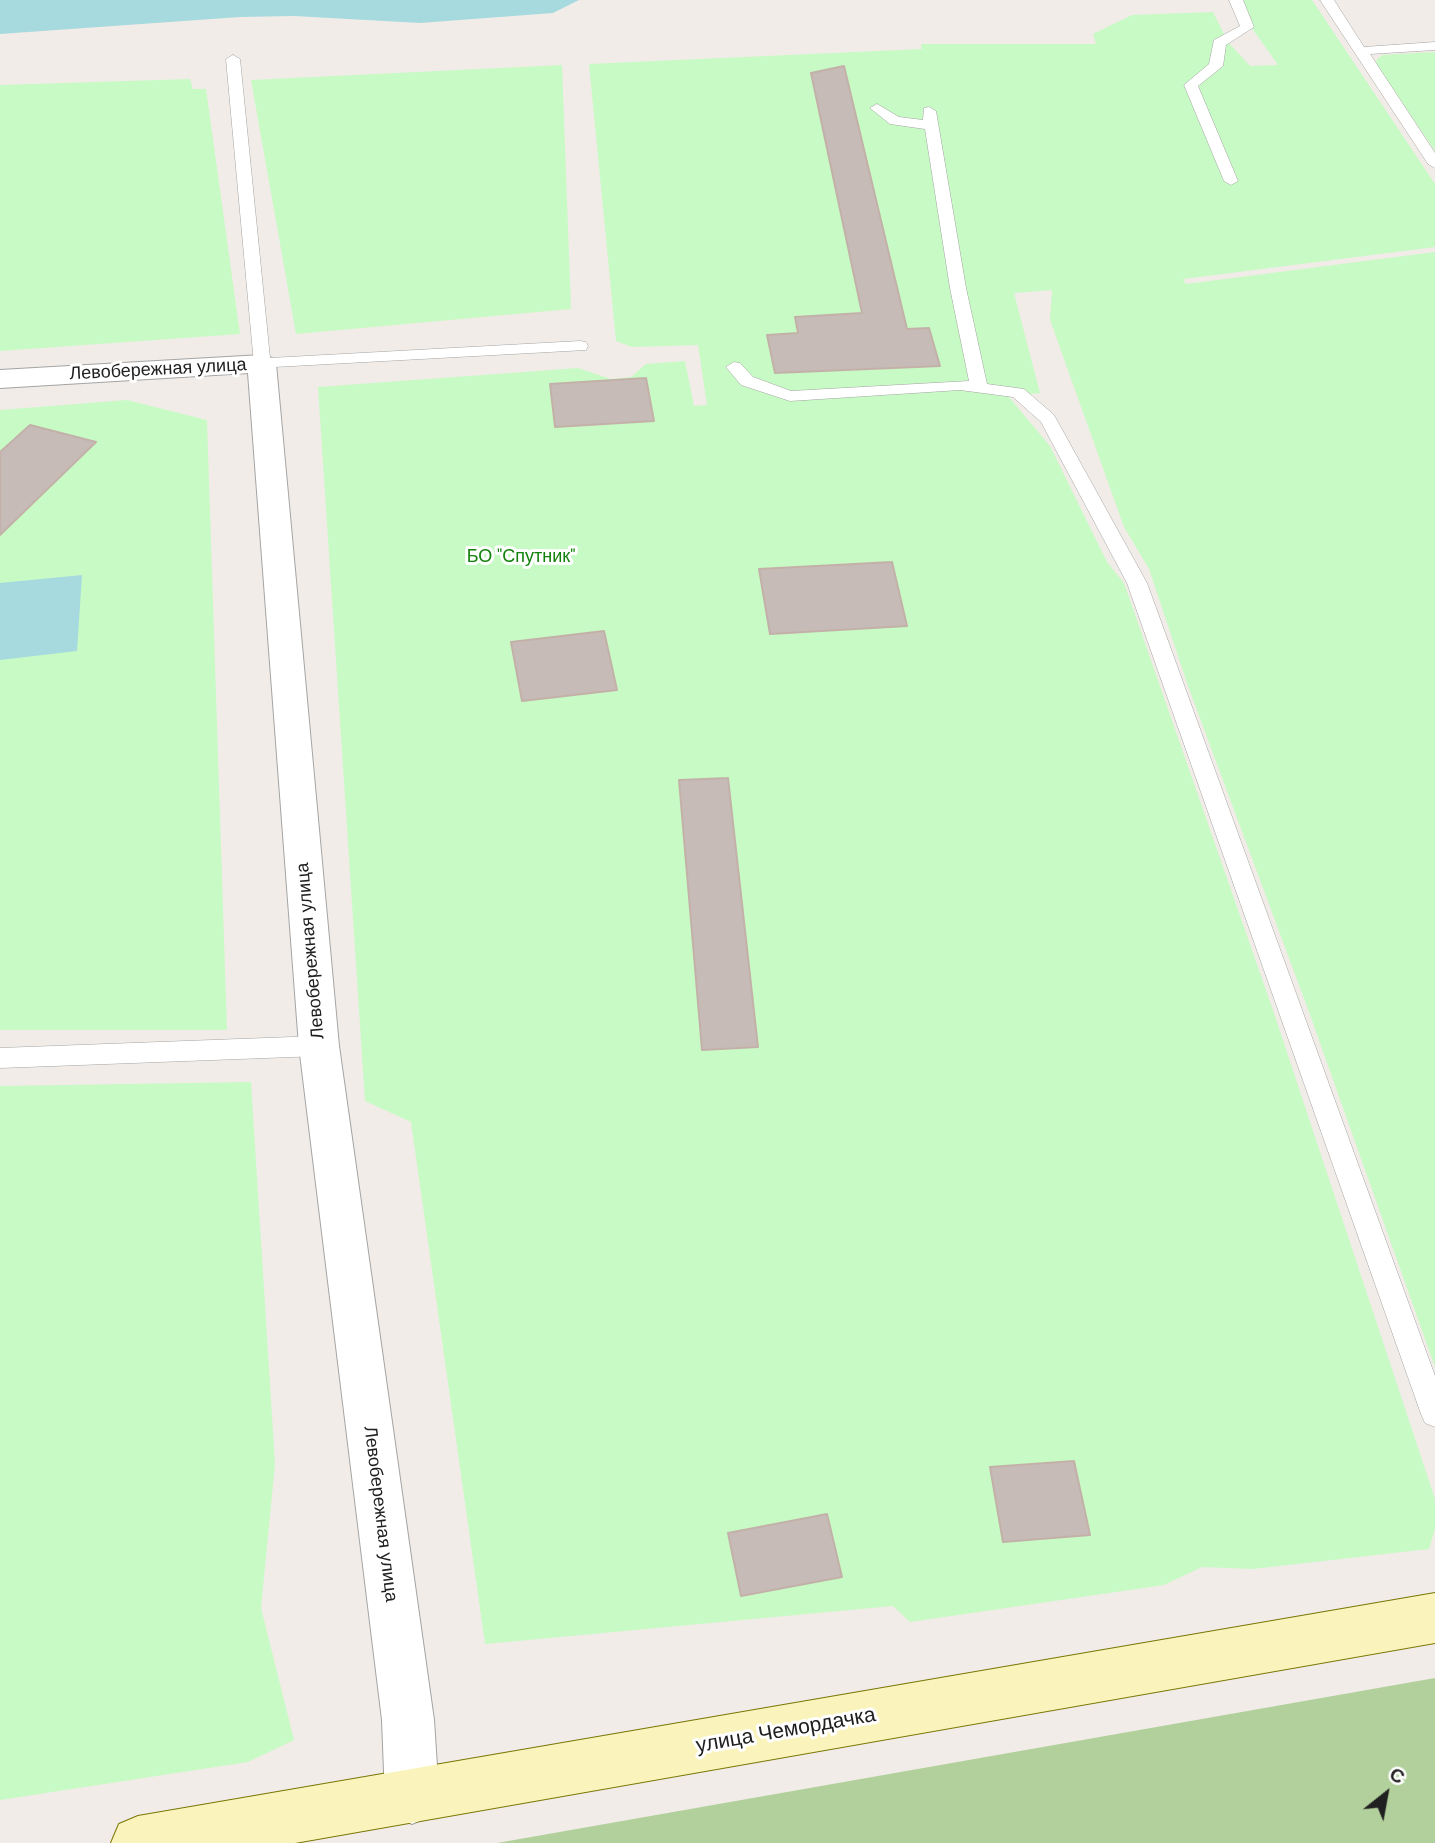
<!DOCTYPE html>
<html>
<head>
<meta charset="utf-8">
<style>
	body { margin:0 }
	#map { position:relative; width:1435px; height:1843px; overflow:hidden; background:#f1ece7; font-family:"DM Sans",sans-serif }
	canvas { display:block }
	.north { position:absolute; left:1351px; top:1759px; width:70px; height:70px; -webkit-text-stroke:5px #fff; paint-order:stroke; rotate:31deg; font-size:19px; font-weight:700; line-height:28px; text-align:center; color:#202020 }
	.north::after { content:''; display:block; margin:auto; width:24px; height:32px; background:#202020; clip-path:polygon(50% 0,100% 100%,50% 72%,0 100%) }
</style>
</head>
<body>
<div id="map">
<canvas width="1435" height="1843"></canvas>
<div class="north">С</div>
</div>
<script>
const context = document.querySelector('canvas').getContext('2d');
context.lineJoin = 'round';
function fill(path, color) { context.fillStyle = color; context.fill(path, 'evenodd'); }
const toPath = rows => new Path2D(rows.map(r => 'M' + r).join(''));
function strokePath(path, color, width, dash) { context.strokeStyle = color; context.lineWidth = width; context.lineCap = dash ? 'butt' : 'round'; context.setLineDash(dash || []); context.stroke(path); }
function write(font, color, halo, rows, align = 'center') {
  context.font = font + ' "DM Sans",sans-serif'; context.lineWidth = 6; context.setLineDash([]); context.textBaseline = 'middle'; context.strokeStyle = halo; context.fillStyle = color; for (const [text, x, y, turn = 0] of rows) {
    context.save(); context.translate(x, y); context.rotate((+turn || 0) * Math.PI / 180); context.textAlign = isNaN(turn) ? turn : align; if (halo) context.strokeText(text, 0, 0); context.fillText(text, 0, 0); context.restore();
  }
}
const forest = toPath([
	[1435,1678,1435,1843,497,1843]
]);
const park = toPath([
	[1241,0,1312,0,1435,184,1435,247,1183,279,1186,284,1435,252,1435,1367,1309,1012,1188,686,1149,569,1124,527,1050,320,1052,290,1014,293,1040,393,1008,396,1050,446,1107,562,1124,583,1275,1016,1435,1499,1435,1529,1429,1549,1253,1569,1202,1567,1164,1585,910,1622,893,1606,485,1644,411,1122,365,1101,318,387,578,368,611,379,631,377,646,364,685,361,694,406,707,405,698,345,632,347,616,341,589,64,922,49,921,44,1096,44,1093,34,1132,15,1213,12,1228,42,1250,66,1278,65,1239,10],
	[1435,52,1435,151,1376,64,1377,59,1383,55],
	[562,65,571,309,296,334,251,80],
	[190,79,193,89,206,89,240,334,0,351,0,85],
	[127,400,207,420,227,1030,0,1030,0,410],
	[251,1082,275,1464,261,1608,294,1740,248,1762,0,1800,0,1086]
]);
const water = toPath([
	[0,0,579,0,553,13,420,23,294,16,240,17,0,34],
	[82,575,77,651,0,660,0,583]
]);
const building = toPath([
	[844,66,907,329,929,328,940,366,775,373,767,335,798,333,795,317,862,313,811,73,844,66],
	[646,378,654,421,555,427,550,384,646,378],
	[30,425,96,442,0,535,0,452,30,425],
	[892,562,907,626,770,634,759,569,892,562],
	[604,631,617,690,522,701,511,642,604,631],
	[728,778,758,1047,702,1050,679,780,728,778],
	[1074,1461,1090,1535,1003,1542,990,1467,1074,1461],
	[827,1514,842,1577,741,1596,728,1533,827,1514]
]);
const lane = toPath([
	[1229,0,1243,0,1254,27,1226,45,1223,66,1198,86,1238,181,1231,185,1224,181,1184,85,1209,64,1214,40,1240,26,1229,0],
	[1320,0,1334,0,1364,47,1435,42,1435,50,1370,54,1435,153,1435,168,1428,164,1320,0],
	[233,55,240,59,270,358,580,341,586,342,588,346,586,350,256,368,254,364,226,59,233,55],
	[877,104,899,117,923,120,924,108,929,107,936,111,966,288,987,384,1024,389,1054,415,1147,583,1435,1376,1435,1427,1425,1423,1421,1414,1127,583,1041,422,1013,397,960,390,790,401,741,385,726,367,734,362,740,363,753,377,791,391,969,381,950,288,925,129,890,124,870,108,877,104],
	[319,1036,328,1039,331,1046,328,1053,319,1056,0,1068,0,1048,319,1036]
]);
const street = toPath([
	[262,355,272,358,276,364,339,1046,434,1720,439,1797,431,1816,412,1824,393,1816,385,1797,382,1720,299,1046,248,373,0,388,0,370,262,355]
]);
const secondary = toPath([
	[1435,1593,1435,1643,295,1843,111,1843,119,1824,138,1816,1435,1593]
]);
const streetNames = [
	["Левобережная улица",158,370,-3],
	["Левобережная улица",311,951,-95],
	["Левобережная улица",380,1514,83]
];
const parkNames = [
	["БО \"Спутник\"",521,557]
];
const nearStreetnames = [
	["улица Чемордачка",786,1731,-10]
];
fill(forest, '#b2d09c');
fill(park, '#c8fac5');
fill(water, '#a7dade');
fill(building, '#c6bbb6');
strokePath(building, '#c3b1a9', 2);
strokePath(lane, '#a4a4a4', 1);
strokePath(street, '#a4a4a4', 2);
strokePath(secondary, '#7a7605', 2);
fill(lane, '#fff');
fill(street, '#fff');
fill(secondary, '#faf4bc');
write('18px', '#202020', '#fff', streetNames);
write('18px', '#12810b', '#fff', parkNames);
write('21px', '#202020', '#fff', nearStreetnames);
</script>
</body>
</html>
